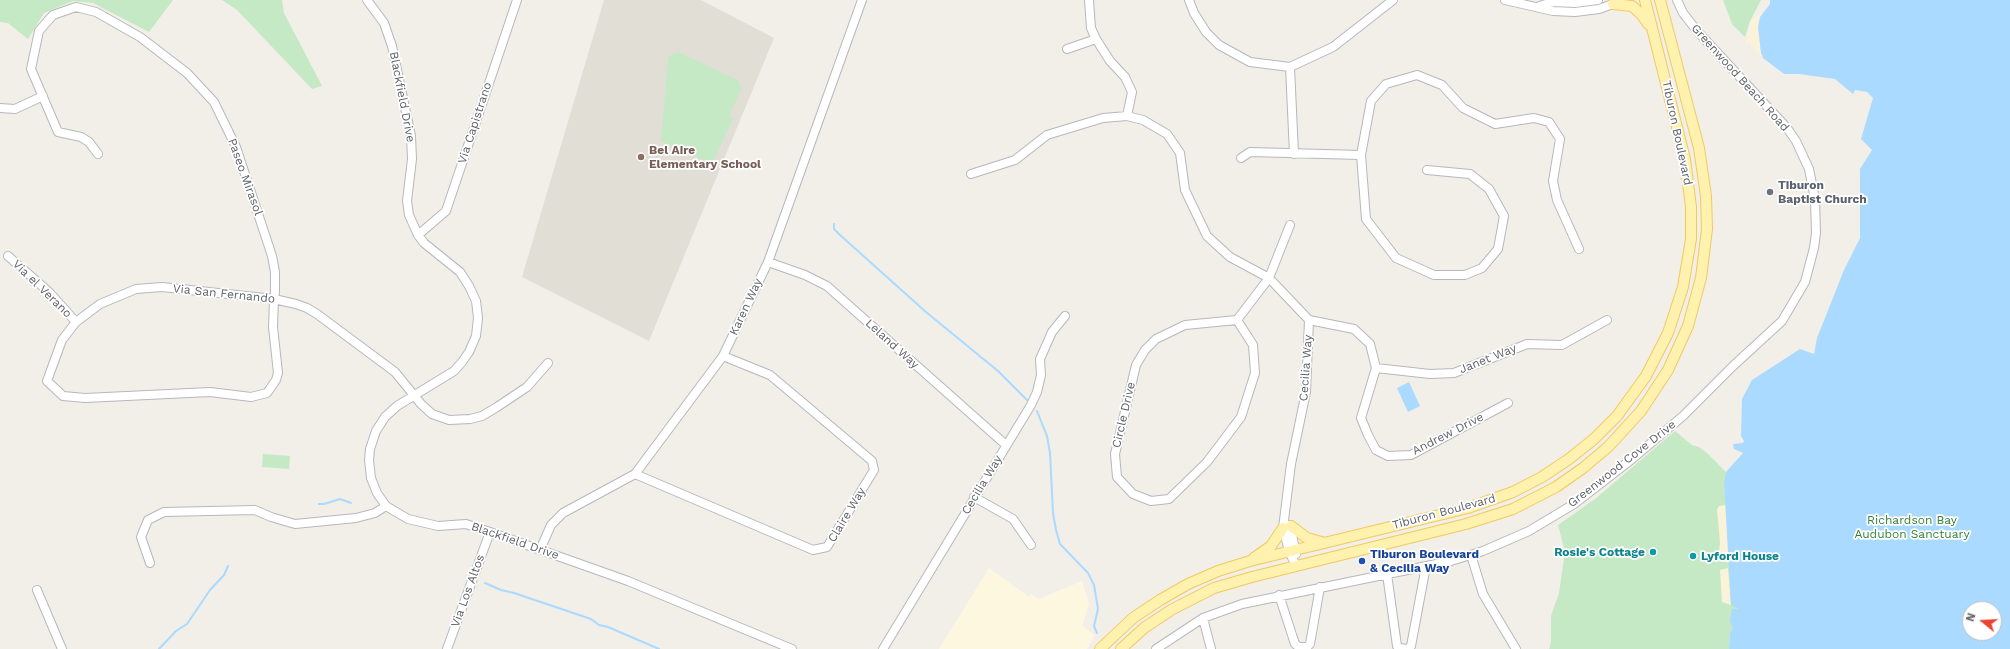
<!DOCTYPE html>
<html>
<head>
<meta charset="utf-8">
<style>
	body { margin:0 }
	#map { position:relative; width:2010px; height:649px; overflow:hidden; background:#f1efe8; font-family:"Work Sans",sans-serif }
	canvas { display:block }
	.north { position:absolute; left:1962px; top:601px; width:40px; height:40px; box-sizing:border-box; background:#fff; border:1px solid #bfc1c3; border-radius:50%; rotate:288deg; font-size:11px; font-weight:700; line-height:16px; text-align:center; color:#5f6368 }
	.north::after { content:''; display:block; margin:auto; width:14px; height:18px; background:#ea4335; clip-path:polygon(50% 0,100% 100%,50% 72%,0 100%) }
</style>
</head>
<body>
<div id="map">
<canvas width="2010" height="649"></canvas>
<div class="north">N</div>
</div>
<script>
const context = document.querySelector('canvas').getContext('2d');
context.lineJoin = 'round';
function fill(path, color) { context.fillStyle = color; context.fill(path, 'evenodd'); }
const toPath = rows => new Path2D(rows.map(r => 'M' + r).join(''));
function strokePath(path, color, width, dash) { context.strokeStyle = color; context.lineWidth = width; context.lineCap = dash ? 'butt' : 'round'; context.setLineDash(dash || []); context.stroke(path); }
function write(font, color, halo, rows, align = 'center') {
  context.font = font + ' "Work Sans",sans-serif'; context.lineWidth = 3.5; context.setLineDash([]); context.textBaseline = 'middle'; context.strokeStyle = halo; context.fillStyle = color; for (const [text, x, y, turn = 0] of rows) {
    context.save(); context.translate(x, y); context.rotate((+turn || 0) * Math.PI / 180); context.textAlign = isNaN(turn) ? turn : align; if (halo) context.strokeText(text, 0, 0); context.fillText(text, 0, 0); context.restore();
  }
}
const commercial = toPath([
	[989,568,1029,597,1031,594,1039,599,1082,581,1089,604,1082,626,1095,635,1087,649,939,649]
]);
const education = toPath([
	[604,0,701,0,774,38,649,341,522,277]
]);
const green = toPath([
	[0,0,173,0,149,32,93,3,73,1,44,13,28,39,8,23,0,22],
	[222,0,282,0,284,13,322,86,312,89,237,10],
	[1723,0,1761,0,1750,21,1745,37,1732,24],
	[678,52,738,80,741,89,729,116,733,118,712,164,661,141,668,59,669,56],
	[1675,431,1692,445,1699,447,1707,453,1726,472,1724,482,1729,563,1740,609,1732,609,1733,628,1730,632,1729,649,1549,649,1551,642,1551,616,1559,593,1565,552,1558,525,1595,499],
	[263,454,290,456,289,469,262,467]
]);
const sand = toPath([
	[1761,12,1758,27,1761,53,1763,58,1749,43,1745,46,1751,21],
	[1726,505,1729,563,1721,560,1719,552,1720,542,1717,510,1719,506],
	[1728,568,1731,605,1722,602,1720,570]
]);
const water = toPath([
	[1770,0,2010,0,2010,649,1729,649,1730,632,1733,628,1730,621,1732,609,1739,609,1731,605,1724,482,1726,472,1743,453,1734,449,1733,444,1743,443,1744,441,1741,436,1742,399,1752,380,1800,349,1814,354,1817,338,1844,270,1860,238,1860,169,1872,150,1861,139,1873,98,1867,92,1855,90,1853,94,1835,79,1799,74,1784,74,1763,58,1761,53,1758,27,1760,17,1770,4],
	[1970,609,1994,609,1994,633,1970,633],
	[1409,382,1420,406,1408,412,1397,388]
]);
const stream = toPath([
	[834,224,834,229,840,235,926,312,998,371,1028,401],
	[1037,411,1047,436,1050,453,1053,513,1056,530,1060,544,1088,573,1094,585,1098,609,1094,626,1097,633],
	[319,504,324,504,340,499,351,503],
	[485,583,501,590,514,593,591,619,599,625,608,627,659,649],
	[159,649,176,631,187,624,210,590,224,575,228,566]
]);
const minor = toPath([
	[367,0,384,23,392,46,411,136,412,159,407,201,409,215,418,235,424,243,460,272,469,286,476,301,478,318,476,336,469,352,462,362,454,371,397,406,385,417,376,431,370,449,369,460,371,478,377,493,386,506,408,519,438,526,466,524,490,532,628,581,792,649],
	[1089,0,1091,28,1096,39,1110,61,1125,77,1132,92,1127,116],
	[1189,0,1194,13,1206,32,1219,45,1250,62,1290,67,1333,47,1393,0],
	[1505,0,1553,11,1575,12,1599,9,1618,2],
	[1537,7,1552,2,1575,3,1598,0],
	[1067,49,1096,39],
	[1290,67,1294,154],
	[0,108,15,109,43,96],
	[98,154,89,142,81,137,58,132,31,69,39,31,53,15,76,7,96,12,140,37,187,73,214,102,236,147,272,256,275,272,275,292,274,299,273,327,278,373,276,380,267,393,251,397,210,392,85,398,63,396,47,381,62,340,76,322,100,304,136,289,162,287,265,298,274,299,296,304,307,308,317,314,395,372,421,404,432,414,449,420,470,419,482,416,497,407,527,387,548,363],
	[1241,158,1250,152,1361,155],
	[1427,170,1470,174,1489,189,1504,216,1498,249,1482,268,1465,275,1434,275,1396,258,1366,219,1361,155,1371,101,1386,84,1417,75,1442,85,1463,108,1495,124,1534,118,1549,122,1560,139,1553,181,1557,200,1579,249],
	[971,174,1015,160,1047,135,1103,118,1127,116,1143,120,1167,134,1180,153,1185,190,1207,236,1230,257,1269,278,1309,320,1306,392,1291,464,1283,528,1289,551,1296,566],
	[418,235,446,211,517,0],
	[8,256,49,292,76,322],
	[768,262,805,275,827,286,1006,445],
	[1237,320,1253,345,1255,373,1241,417,1207,462,1169,499,1151,501,1133,494,1117,477,1115,454,1136,365,1145,350,1156,339,1185,325,1237,320],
	[1237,320,1269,278,1290,225],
	[1309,320,1354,329,1370,344,1376,368,1361,418,1368,435,1376,450,1388,456,1411,455,1508,403],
	[1376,368,1430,374,1454,373,1527,344,1562,345,1607,320],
	[635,474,813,550,827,547,874,470,872,461,770,375,723,356],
	[974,497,1013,519,1031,545],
	[1290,525,1296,554],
	[540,550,551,525,563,513,635,474,723,356,768,262,862,0],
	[1471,555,1483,594,1516,649],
	[150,563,141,537,148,520,164,512,255,510,271,517,295,524,356,518,375,513,386,506],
	[1387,574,1397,646,1399,648,1408,649,1411,646,1426,566],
	[37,590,62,649],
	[1279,595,1295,644,1299,647,1307,647,1310,644,1320,587],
	[1203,618,1211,649],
	[447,649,490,532],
	[883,649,1031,405,1037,392,1041,375,1040,359,1052,332,1065,316],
	[1156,649,1203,618,1242,604,1451,561,1483,551,1529,531,1574,504,1632,459,1683,416,1733,366,1782,321,1805,282,1814,248,1816,233,1815,199,1809,169,1796,141,1787,128,1698,32,1683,13,1677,0]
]);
const major = toPath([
	[1613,4,1632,6,1642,15,1648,24],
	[1291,526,1307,538,1325,543],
	[1254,558,1271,546,1283,528],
	[1100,649,1133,618,1160,600,1188,584,1218,571,1250,561,1468,508,1513,492,1542,477,1569,459,1594,439,1617,416,1646,376,1668,333,1683,287,1691,239,1691,207,1685,159,1645,0],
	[1121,649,1144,628,1171,610,1214,588,1252,577,1466,524,1513,509,1556,487,1583,468,1608,447,1641,411,1668,370,1688,326,1701,278,1707,229,1706,196,1699,148,1660,0]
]);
const markers = [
	[641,157,4,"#8d6e63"],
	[1770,192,4,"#6b7280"],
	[1653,552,4,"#0f9aa8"],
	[1693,556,4,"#0f9aa8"],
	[1362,561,4,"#1a4fb4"]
];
const streetNames = [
	["Greenwood Beach Road",1740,78,48],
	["Blackfield Drive",402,97,79],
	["Via Capistrano",475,123,-72],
	["Tiburon Boulevard",1677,133,78],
	["Paseo Mirasol",245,177,70],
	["Via el Verano",42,289,44],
	["Via San Fernando",224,294,6],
	["Karen Way",746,307,-65],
	["Leland Way",892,344,42],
	["Janet Way",1488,359,-22],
	["Cecilia Way",1306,368,-86],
	["Circle Drive",1124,415,-77],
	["Andrew Drive",1448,434,-27],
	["Greenwood Cove Drive",1622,464,-38],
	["Cecilia Way",982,485,-59],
	["Tiburon Boulevard",1444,512,-15],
	["Claire Way",847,515,-59],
	["Blackfield Drive",515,541,19],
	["Via Los Altos",468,591,-70]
];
const educationNames = [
	["Bel Aire",649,150],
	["Elementary School",649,164]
];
const worshipNames = [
	["Tiburon",1778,185],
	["Baptist Church",1778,199]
];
const parkNames = [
	["Richardson Bay",1912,520],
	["Audubon Sanctuary",1912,534]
];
const cultureNames = [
	["Rosie's Cottage",1645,552],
	["Lyford House",1701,556,"left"]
];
const transitNames = [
	["Tiburon Boulevard",1370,554],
	["& Cecilia Way",1370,568]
];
fill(commercial, '#fef7e0');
fill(education, '#e1ded6');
fill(green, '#c5e8c5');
fill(sand, '#fbf3d9');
fill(water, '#aadaff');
strokePath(stream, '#aadaff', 2);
strokePath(minor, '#b5b8bc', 10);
strokePath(major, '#f2c960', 12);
strokePath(minor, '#fff', 8);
strokePath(major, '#fff2af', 10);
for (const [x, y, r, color] of markers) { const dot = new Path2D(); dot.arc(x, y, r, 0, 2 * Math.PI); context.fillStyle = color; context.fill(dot); strokePath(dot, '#fff', 1.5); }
write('12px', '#5f6368', '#fff', streetNames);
write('bold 12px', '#785e54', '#fff', educationNames, 'left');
write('bold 12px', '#5b616d', '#fff', worshipNames, 'left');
write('12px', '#348238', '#fff', parkNames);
write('bold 12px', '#0d838f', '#fff', cultureNames, 'right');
write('bold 12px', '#164399', '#fff', transitNames, 'left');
</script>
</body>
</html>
